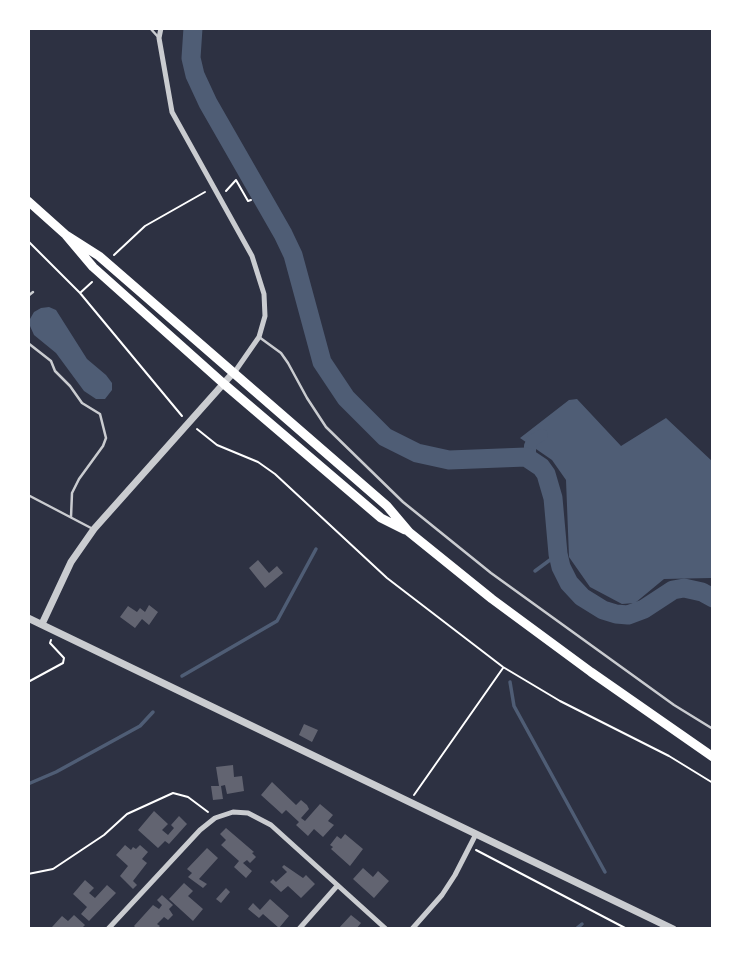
<!DOCTYPE html>
<html>
<head>
<meta charset="utf-8">
<style>
	body { margin:0 }
	#map { position:relative; width:741px; height:957px; overflow:hidden; background:#2d3142; font-family:"IBM Plex Sans",sans-serif }
	canvas { display:block }
	.frame { position:absolute; inset:0; border:30px solid #fff; pointer-events:none }
</style>
</head>
<body>
<div id="map">
<canvas width="741" height="957"></canvas>
<div class="frame"></div>
</div>
<script>
const context = document.querySelector('canvas').getContext('2d');
context.lineJoin = 'round';
function fill(path, color) { context.fillStyle = color; context.fill(path, 'evenodd'); }
const toPath = rows => new Path2D(rows.map(r => 'M' + r).join(''));
function strokePath(path, color, width, dash) { context.strokeStyle = color; context.lineWidth = width; context.lineCap = dash ? 'butt' : 'round'; context.setLineDash(dash || []); context.stroke(path); }
const water = toPath([
	[49,307,56,310,87,359,106,375,112,383,112,390,105,399,96,399,84,391,56,353,34,335,30,326,30,319,34,312,41,308],
	[577,399,621,446,666,418,713,462,713,580,711,578,664,579,635,603,622,604,590,587,569,557,566,480,552,460,520,438,569,400]
]);
const stream = toPath([
	[535,571,558,554],
	[182,676,277,621,316,549],
	[510,682,514,706,605,872],
	[28,784,56,772,140,726,153,712],
	[576,929,582,924]
]);
const canal = toPath([
	[530,459,530,446,533,440,542,435]
]);
const river = toPath([
	[193,28,191,58,195,75,208,103,283,234,293,255,322,362,346,398,385,437,417,453,449,460,526,457,541,467,546,474,553,498,558,554,561,567,569,583,582,597,603,610,616,614,628,615,644,609,673,590,684,588,702,592,713,598]
]);
const building = toPath([
	[258,560,269,573,277,566,283,573,265,588,249,568],
	[149,605,158,612,149,625,142,619,135,628,120,617,128,606,137,612,140,608,145,612],
	[304,724,318,730,312,742,299,735],
	[233,765,234,777,242,776,244,791,227,794,225,785,221,786,223,799,213,800,211,786,219,786,216,767],
	[272,782,296,805,301,800,307,805,309,809,301,818,305,821,320,804,333,815,328,821,334,825,323,837,314,829,308,836,296,825,299,822,286,810,282,814,261,795],
	[154,811,168,824,162,830,168,835,174,828,171,825,179,816,187,824,169,844,165,841,158,848,138,830],
	[226,828,254,852,252,853,256,857,250,863,247,860,243,863,252,871,246,878,234,867,239,861,221,845,226,840,220,834],
	[345,834,363,849,350,866,331,849,333,847,330,845,337,836,341,839],
	[125,845,131,850,133,847,136,849,140,845,148,852,142,859,147,863,133,881,137,885,133,889,120,876,128,866,116,855],
	[207,848,218,858,199,879,207,884,203,888,188,877,192,873,187,869],
	[284,865,303,878,306,875,315,884,301,898,288,886,281,892,270,882,273,879,276,882,287,872,282,867],
	[363,868,373,877,378,871,389,881,374,898,353,879],
	[85,880,94,888,89,893,95,898,107,885,116,893,89,921,81,914,87,907,73,894],
	[184,883,193,891,188,896,203,909,193,921,169,899],
	[226,888,230,892,221,903,216,899],
	[162,895,173,905,169,909,173,915,168,920,164,917,157,924,160,926,157,929,137,929,134,926,153,905,159,909,162,905,157,900],
	[270,899,289,916,279,928,263,914,259,918,248,909,253,903,260,910],
	[74,915,85,925,81,929,55,929,52,927,62,916,68,921],
	[351,915,361,923,356,929,338,929]
]);
const path = toPath([
	[226,191,236,180,248,201,251,200],
	[28,241,80,293,182,416],
	[114,255,145,226,205,192],
	[80,293,92,282],
	[197,429,217,445,258,462,275,474,387,578,503,667,560,701,669,756,713,783],
	[28,682,63,663,64,658,50,643,51,640],
	[414,795,503,668],
	[476,850,627,929],
	[28,874,53,869,104,835,127,814,173,793,188,797,208,812]
]);
const service = toPath([
	[150,28,159,38],
	[28,296,33,292],
	[259,337,281,353,288,363,307,398,326,427,403,502,491,573,674,705,713,729],
	[28,343,51,361,55,371,70,386,82,403,100,414,106,438,103,446,79,479,72,493,71,517],
	[28,495,91,528],
	[28,507,28,506]
]);
const minor = toPath([
	[161,28,159,38,172,112,252,256,264,294,265,316,259,337,234,373],
	[108,929,200,830,215,818,233,812,248,813,271,825,386,929],
	[299,929,337,886],
	[412,929,442,895,455,875,476,834]
]);
const tertiary = toPath([
	[28,618,673,929],
	[42,624,71,562,94,529,233,373]
]);
const trunk = toPath([
	[28,201,66,235,93,267,224,384,381,518,405,530],
	[66,235,99,256,387,506,409,532,492,599,591,672,713,757]
]);
fill(water, '#4f5d75');
strokePath(stream, '#4f5d75', 3.5);
strokePath(canal, '#4f5d75', 12);
strokePath(river, '#4f5d75', 19);
fill(building, '#626471');
strokePath(path, '#fff', 2);
strokePath(service, '#caccd0', 2.5);
strokePath(minor, '#caccd0', 5);
strokePath(tertiary, '#caccd0', 7);
strokePath(trunk, '#fff', 9);
</script>
</body>
</html>
